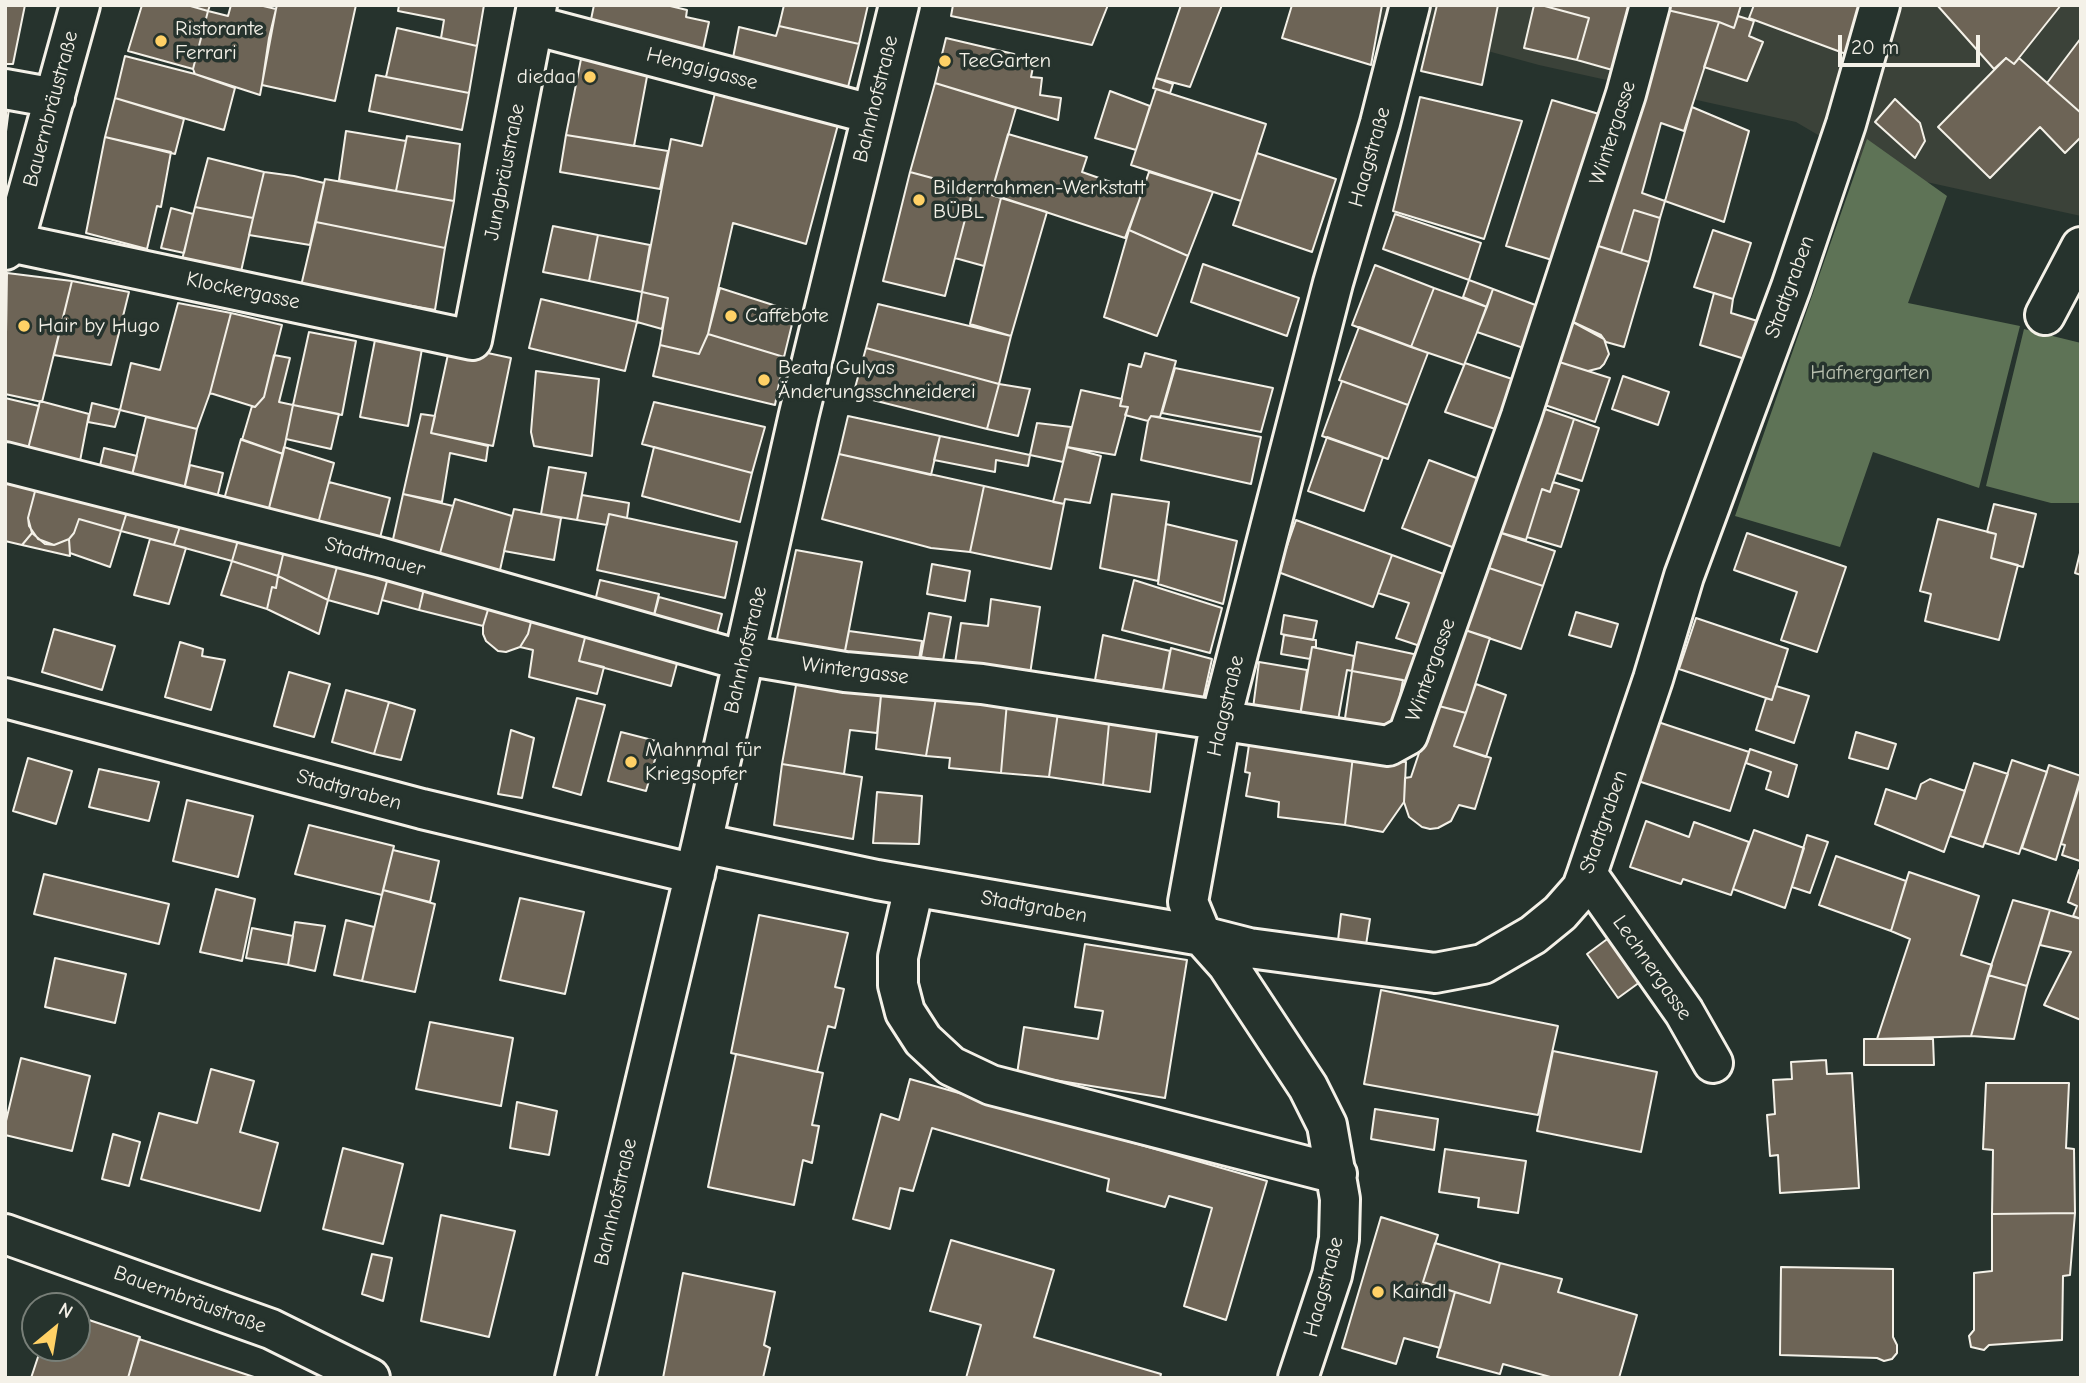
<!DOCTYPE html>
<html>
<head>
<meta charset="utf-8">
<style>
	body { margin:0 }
	#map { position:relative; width:2086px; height:1383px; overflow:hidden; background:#26332d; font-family:"Comic Neue",sans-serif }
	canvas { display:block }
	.frame { position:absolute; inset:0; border:7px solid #f4f1e8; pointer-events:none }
	.north { position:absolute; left:21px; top:1292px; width:70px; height:70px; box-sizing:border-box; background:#26332d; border:2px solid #787f78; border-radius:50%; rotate:30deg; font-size:19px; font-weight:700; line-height:28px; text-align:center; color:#f4f1e8 }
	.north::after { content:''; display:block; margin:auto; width:24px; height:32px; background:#ffd166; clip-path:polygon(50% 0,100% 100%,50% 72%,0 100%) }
	.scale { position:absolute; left:1838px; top:35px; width:142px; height:32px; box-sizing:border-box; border:4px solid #f4f1e8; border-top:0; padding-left:9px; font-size:21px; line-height:24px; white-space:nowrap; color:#f4f1e8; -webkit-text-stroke:5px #26332d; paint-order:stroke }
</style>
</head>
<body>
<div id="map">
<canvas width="2086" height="1383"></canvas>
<div class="frame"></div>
<div class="north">N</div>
<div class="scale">20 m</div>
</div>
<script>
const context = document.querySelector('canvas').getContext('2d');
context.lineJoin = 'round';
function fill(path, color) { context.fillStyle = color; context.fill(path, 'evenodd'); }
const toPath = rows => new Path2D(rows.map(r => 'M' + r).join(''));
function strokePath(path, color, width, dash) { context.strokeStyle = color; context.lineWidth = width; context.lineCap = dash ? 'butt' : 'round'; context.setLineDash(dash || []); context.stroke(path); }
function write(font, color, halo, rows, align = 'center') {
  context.font = font + ' "Comic Neue",sans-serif'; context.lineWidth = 7; context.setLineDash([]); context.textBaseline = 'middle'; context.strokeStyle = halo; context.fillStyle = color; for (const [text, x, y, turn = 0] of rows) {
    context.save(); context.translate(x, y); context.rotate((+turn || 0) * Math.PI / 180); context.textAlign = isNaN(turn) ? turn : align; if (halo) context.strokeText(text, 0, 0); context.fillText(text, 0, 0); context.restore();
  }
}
const built = toPath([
	[1319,5,2081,5,2081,216,1881,172,1796,122,1539,65]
]);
const green = toPath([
	[1867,139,1947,196,1908,303,2020,326,1979,488,1873,452,1840,547,1735,516],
	[2024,329,2081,343,2081,503,2051,503,1986,486]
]);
const building = toPath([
	[5,5,25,5,13,64,5,64,5,5],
	[142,5,187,5,208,11,193,69,128,51,142,5],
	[187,5,210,5,208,11,187,5],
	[231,5,259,5,276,9,260,95,195,74,193,69,208,11,228,16,231,5],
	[277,5,356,5,335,101,262,85,269,38,277,5],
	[399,5,484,5,477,46,441,38,444,20,398,11,399,5],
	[594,5,666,5,687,10,686,17,709,22,702,54,589,29,594,5],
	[784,5,868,5,859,44,779,26,784,5],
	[953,5,1108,5,1092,45,951,16,953,5],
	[1181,5,1222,5,1190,87,1156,78,1181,5],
	[1292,5,1382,5,1371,65,1282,38,1292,5],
	[1437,5,1498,5,1482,85,1421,71,1437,5],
	[1534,5,1541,5,1589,18,1577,60,1524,48,1534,5],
	[1541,5,1640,5,1623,73,1577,60,1589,18,1541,5],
	[1664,5,1741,5,1734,28,1719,22,1663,9,1664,5],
	[1754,5,1864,5,1846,54,1749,18,1754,5],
	[1937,5,2061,5,2014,64,2006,58,1994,69,1937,5],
	[1663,9,1719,22,1684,131,1661,123,1642,193,1665,201,1660,218,1634,210,1621,253,1592,244,1663,9],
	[1738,16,1754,21,1749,36,1763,42,1747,81,1704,67,1719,22,1734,28,1738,16],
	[779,26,859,44,847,91,732,63,739,27,776,36,779,26],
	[397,28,477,46,469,93,386,77,397,28],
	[946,38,1014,54,1033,67,1031,77,1042,78,1040,95,1061,98,1058,120,935,83,946,38],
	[2081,38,2081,113,2047,83,2081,38],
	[582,54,649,66,634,146,566,135,582,54],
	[125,56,195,74,235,88,224,130,115,98,125,56],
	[2006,58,2014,64,2019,58,2081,113,2081,137,2065,153,2040,127,1990,178,1938,127,2006,58],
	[376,75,469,93,462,130,369,111,376,75],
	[1156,78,1173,84,1170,93,1153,88,1156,78],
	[935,83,1016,108,991,194,910,172,935,83],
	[717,85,839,121,806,244,733,223,708,334,699,354,660,345,668,298,642,292,671,139,702,146,717,85],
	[1156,89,1266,124,1241,201,1131,165,1156,89],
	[1110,91,1150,106,1136,150,1095,138,1110,91],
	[1420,97,1522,121,1484,239,1393,211,1420,97],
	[115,98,184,119,175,154,105,137,115,98],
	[1895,99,1920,123,1925,141,1915,158,1875,122,1895,99],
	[1552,100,1609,117,1562,263,1506,246,1552,100],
	[5,107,9,108,5,139,5,107],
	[1692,107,1749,131,1724,222,1665,201,1692,107],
	[346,131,406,141,396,191,339,180,346,131],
	[1008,134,1087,157,1082,172,1142,193,1125,238,991,194,1008,134],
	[566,135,668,151,660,189,560,172,566,135],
	[407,136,460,144,454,201,396,191,407,136],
	[105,137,171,152,161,207,157,206,147,249,86,233,105,137],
	[1257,153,1336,179,1312,252,1233,225,1257,153],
	[208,158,264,172,253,218,195,207,208,158],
	[264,172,294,176,324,183,310,245,249,235,264,172],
	[910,172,973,189,945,296,883,281,910,172],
	[1149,172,1213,192,1188,256,1129,230,1149,172],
	[325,179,454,201,445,248,316,222,325,179],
	[973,189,1001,198,984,266,955,258,973,189],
	[1001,198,1047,212,1011,336,970,324,1001,198],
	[195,207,253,218,240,276,181,264,195,207],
	[171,208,193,214,184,253,161,248,171,208],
	[1634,210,1660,218,1649,262,1621,253,1634,210],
	[1395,214,1481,243,1469,280,1383,249,1395,214],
	[316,222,445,248,435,310,301,286,316,222],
	[553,226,598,235,589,281,543,272,553,226],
	[1129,230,1188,256,1157,336,1104,317,1129,230],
	[1713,230,1751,243,1733,299,1694,287,1713,230],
	[598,235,650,245,642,292,589,281,598,235],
	[1592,244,1649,262,1624,347,1606,342,1601,335,1571,321,1592,244],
	[1203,264,1299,298,1287,336,1191,302,1203,264],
	[1375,265,1434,288,1411,347,1352,325,1375,265],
	[7,273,72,281,42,402,5,394,7,273],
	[1469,280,1493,289,1487,307,1463,297,1469,280],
	[72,281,129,292,111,365,54,355,72,281],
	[720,288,795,312,784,357,708,334,720,288],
	[1434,288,1487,307,1464,365,1411,347,1434,288],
	[1493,289,1546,309,1532,351,1477,332,1493,289],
	[642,292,668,298,662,329,637,322,642,292],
	[1714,293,1733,299,1731,313,1761,322,1748,360,1700,345,1714,293],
	[541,299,637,322,625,371,529,348,541,299],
	[178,303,231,313,210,393,197,429,120,410,131,363,160,370,178,303],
	[878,304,1011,336,999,384,866,348,878,304],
	[231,313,282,325,264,397,255,407,210,393,231,313],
	[1571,321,1604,339,1609,354,1604,364,1600,368,1588,371,1556,361,1571,321],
	[1359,327,1428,353,1408,405,1339,380,1359,327],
	[309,332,356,341,342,415,293,405,309,332],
	[708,334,784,357,775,405,653,376,660,345,699,354,708,334],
	[375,340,422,349,408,426,360,417,375,340],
	[450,345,511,358,493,446,431,433,450,345],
	[866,348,999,384,987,429,853,395,866,348],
	[1145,353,1176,361,1160,417,1151,416,1148,421,1125,415,1128,407,1120,406,1129,364,1141,367,1145,353],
	[274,355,290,358,279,402,293,405,283,454,242,440,252,406,255,407,264,397,274,355],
	[1556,361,1610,378,1595,422,1536,402,1556,361],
	[1465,363,1518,381,1501,431,1445,412,1465,363],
	[1175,368,1273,388,1261,432,1162,413,1175,368],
	[536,371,599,379,592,456,534,446,531,432,536,371],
	[1623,376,1669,392,1658,425,1612,409,1623,376],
	[1342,381,1408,405,1388,459,1322,436,1342,381],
	[999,384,1030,389,1018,436,987,429,999,384],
	[1081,390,1122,399,1120,406,1128,407,1115,455,1067,447,1081,390],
	[5,398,39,406,28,449,5,443,5,398],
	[40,401,89,414,80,461,28,449,40,401],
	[654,402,765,427,752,473,642,444,654,402],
	[92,403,120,410,115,427,88,422,92,403],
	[293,405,339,414,331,449,286,439,293,405],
	[1536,406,1574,419,1550,492,1542,489,1526,540,1495,531,1536,406],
	[421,414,435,416,431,433,488,446,486,461,450,453,442,502,403,494,421,414],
	[848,416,940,436,931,475,839,454,848,416],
	[1151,416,1261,437,1251,484,1141,460,1148,421,1151,416],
	[146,417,197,429,183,494,131,479,146,417],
	[1574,419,1599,428,1582,481,1557,473,1574,419],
	[1037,423,1071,427,1063,462,1030,455,1037,423],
	[940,436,1030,455,1028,466,996,460,995,472,934,460,940,436],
	[1327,437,1383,457,1364,511,1308,491,1327,437],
	[241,439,283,454,267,516,223,503,241,439],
	[284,447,334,463,316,531,267,516,284,447],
	[654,447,752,473,740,522,642,496,654,447],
	[1067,447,1101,456,1090,503,1065,499,1064,504,1053,502,1067,447],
	[104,448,137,456,131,479,99,470,104,448],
	[839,454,984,486,970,552,931,548,822,519,839,454],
	[1429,460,1487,482,1460,550,1402,528,1429,460],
	[190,465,223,473,216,502,183,494,190,465],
	[549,467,586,473,577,520,541,514,549,467],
	[5,473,38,480,28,518,32,533,22,545,5,541,5,473],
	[38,480,130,502,121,531,79,519,74,533,69,539,54,545,38,539,29,526,28,518,38,480],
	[329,482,390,498,378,546,316,531,329,482],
	[1553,482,1579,490,1561,547,1527,537,1542,489,1550,492,1553,482],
	[984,486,1064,504,1051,569,970,552,984,486],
	[403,494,453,506,437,564,390,553,403,494],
	[1112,494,1169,502,1158,581,1100,568,1112,494],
	[582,495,629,503,627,518,609,514,607,525,577,520,582,495],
	[455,499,512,516,498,579,437,564,455,499],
	[130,502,184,514,174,545,121,531,130,502],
	[1994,504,2036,514,2023,567,1991,558,1996,534,1987,532,1994,504],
	[514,509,561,518,554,560,504,551,514,509],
	[184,514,241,530,232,561,174,545,184,514],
	[609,514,737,542,725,598,597,570,609,514],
	[79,519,121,531,110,567,70,553,69,539,74,533,79,519],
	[1938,519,1996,534,1991,558,2018,565,1999,640,1925,621,1931,594,1920,591,1938,519],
	[1296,520,1392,555,1373,607,1278,572,1296,520],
	[1166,524,1237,541,1223,604,1158,584,1166,524],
	[241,530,286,542,278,576,232,561,241,530],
	[1495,531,1555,551,1543,586,1483,566,1495,531],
	[32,533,45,544,54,545,69,539,70,556,22,545,32,533],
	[1747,533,1846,567,1817,652,1781,640,1797,592,1734,570,1747,533],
	[150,539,186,548,169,604,134,595,150,539],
	[286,542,340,556,328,600,278,576,286,542],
	[2081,549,2081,575,2075,573,2081,549],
	[796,550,862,562,843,661,775,648,796,550],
	[1392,555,1449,576,1423,647,1396,638,1409,603,1378,593,1392,555],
	[340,556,390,570,378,614,328,600,340,556],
	[232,561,278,576,276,588,272,587,267,609,221,595,232,561],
	[932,564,970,571,965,601,927,594,932,564],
	[1483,566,1543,586,1521,649,1462,629,1483,566],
	[390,570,426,580,419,610,382,600,390,570],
	[278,576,328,600,319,634,267,609,272,587,276,588,278,576],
	[426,580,491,600,483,626,419,610,426,580],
	[600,580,659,594,650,631,592,614,600,580],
	[1134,580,1222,608,1210,653,1122,630,1134,580],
	[659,597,722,614,714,644,651,627,659,597],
	[991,599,1040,607,1029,681,954,670,961,623,988,626,991,599],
	[491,600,533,614,528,634,520,647,506,652,498,651,486,641,483,634,483,626,491,600],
	[1576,612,1618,624,1611,647,1569,635,1576,612],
	[929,613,951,617,943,661,921,657,929,613],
	[533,614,587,630,579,661,604,667,597,694,529,677,533,650,520,647,528,634,533,614],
	[1284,615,1317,621,1313,640,1281,634,1284,615],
	[1696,618,1788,649,1772,700,1679,669,1696,618],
	[54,629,115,646,102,690,42,672,54,629],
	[1462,629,1490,638,1466,713,1435,705,1462,629],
	[587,630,679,656,671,686,579,661,587,630],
	[849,631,922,641,917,671,843,661,849,631],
	[1103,635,1170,651,1163,690,1095,680,1103,635],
	[1284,635,1316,640,1316,647,1312,647,1310,659,1281,654,1284,635],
	[180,642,203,649,202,656,225,660,211,710,165,697,180,642],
	[1357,642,1423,656,1418,683,1352,671,1357,642],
	[1312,647,1354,656,1352,671,1347,670,1337,726,1299,722,1312,647],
	[1171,648,1212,659,1202,704,1161,701,1171,648],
	[1259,662,1307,670,1299,722,1252,716,1259,662],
	[1352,671,1403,680,1393,734,1344,725,1352,671],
	[289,672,330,684,314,737,274,726,289,672],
	[798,674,882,685,877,733,850,730,844,774,782,764,798,674],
	[1476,684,1506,695,1486,757,1454,746,1476,684],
	[882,685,937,692,926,756,876,749,882,685],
	[1776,686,1809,696,1794,743,1756,730,1766,698,1772,700,1776,686],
	[346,690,389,702,374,754,332,742,346,690],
	[937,692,1007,702,1001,773,949,768,950,758,926,756,937,692],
	[577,698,605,705,581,795,553,787,577,698],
	[389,702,415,710,401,760,374,754,389,702],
	[1007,702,1059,705,1049,777,1001,773,1007,702],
	[1059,705,1110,713,1103,785,1049,777,1059,705],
	[1435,705,1466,713,1454,746,1491,758,1475,809,1459,805,1451,821,1438,828,1430,829,1422,827,1409,817,1404,802,1405,778,1411,777,1435,705],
	[1110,713,1158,721,1150,792,1103,785,1110,713],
	[1658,722,1749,752,1730,811,1638,781,1658,722],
	[511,730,534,738,522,798,498,794,511,730],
	[621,732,660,742,646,791,608,781,621,732],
	[1856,732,1896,744,1888,769,1849,758,1856,732],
	[1250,738,1353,756,1345,825,1278,817,1279,802,1246,796,1250,773,1245,772,1250,738],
	[1750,749,1797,765,1788,797,1766,789,1771,772,1746,763,1750,749],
	[1353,756,1406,762,1404,802,1383,832,1345,825,1353,756],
	[28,758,72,771,56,824,13,811,28,758],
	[2012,760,2047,772,2019,854,1985,843,2012,760],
	[1974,763,2008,774,1983,847,1950,836,1974,763],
	[782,764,862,777,853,839,774,825,782,764],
	[2049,765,2081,776,2056,860,2022,848,2049,765],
	[99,769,159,782,149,821,89,807,99,769],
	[1930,779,1965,791,1944,852,1875,824,1886,789,1916,799,1921,784,1930,779],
	[2081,780,2081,860,2080,861,2062,855,2065,845,2061,844,2081,780],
	[877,792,922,796,919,844,873,843,877,792],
	[187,800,253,816,238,877,173,861,187,800],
	[1646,821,1689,837,1694,822,1749,842,1731,895,1683,879,1681,884,1630,867,1646,821],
	[309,825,394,846,382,895,295,874,309,825],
	[1754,830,1804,848,1785,908,1733,889,1754,830],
	[1807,835,1828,842,1810,893,1792,887,1807,835],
	[393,850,439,861,430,902,383,890,393,850],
	[1836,856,1906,881,1891,931,1819,905,1836,856],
	[2079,870,2081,870,2081,919,2073,916,2077,906,2068,902,2079,870],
	[1909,872,1979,896,1961,955,1992,965,1971,1036,1877,1039,1910,939,1891,931,1909,872],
	[44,874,169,904,159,944,34,914,44,874],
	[216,889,255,899,242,961,200,952,216,889],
	[383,890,435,904,415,992,362,981,383,890],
	[520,898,584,912,565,994,500,980,520,898],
	[2013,900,2050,910,2027,986,1988,975,2013,900],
	[2050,910,2081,919,2081,1020,2044,1005,2071,952,2040,945,2050,910],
	[1341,914,1370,919,1366,945,1338,940,1341,914],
	[759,915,848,933,835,987,844,989,835,1028,828,1026,817,1072,731,1053,759,915],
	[346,920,374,927,362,981,334,975,346,920],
	[295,922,325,926,315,971,288,965,295,922],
	[252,928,293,936,288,965,246,958,252,928],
	[1610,937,1640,982,1618,998,1587,954,1610,937],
	[1085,944,1187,960,1165,1098,1017,1074,1024,1027,1098,1039,1103,1011,1075,1007,1085,944],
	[55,958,126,974,115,1023,45,1007,55,958],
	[1988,975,2027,986,2014,1039,1971,1036,1988,975],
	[1381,990,1558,1026,1538,1115,1364,1084,1381,990],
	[430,1022,513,1038,501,1106,416,1089,430,1022],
	[1864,1039,1933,1039,1934,1065,1864,1065,1864,1039],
	[1553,1051,1657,1072,1641,1152,1537,1131,1553,1051],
	[736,1054,823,1073,812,1125,819,1126,812,1163,803,1160,794,1205,708,1187,736,1054],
	[21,1058,90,1076,72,1151,5,1135,5,1125,21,1058],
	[1826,1060,1827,1074,1852,1073,1859,1188,1780,1193,1778,1155,1770,1156,1767,1115,1775,1114,1773,1080,1792,1079,1791,1062,1826,1060],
	[211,1069,254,1081,240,1132,278,1143,260,1211,141,1179,159,1113,197,1123,211,1069],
	[910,1079,1267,1181,1226,1320,1184,1306,1212,1208,1169,1196,1165,1207,1107,1191,1109,1179,932,1128,913,1191,900,1188,890,1229,853,1219,881,1114,899,1120,910,1079],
	[1986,1083,2069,1083,2066,1148,2074,1149,2075,1213,1992,1214,1993,1150,1983,1149,1986,1083],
	[517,1102,557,1111,549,1155,510,1148,517,1102],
	[1375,1109,1438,1119,1434,1150,1371,1139,1375,1109],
	[113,1134,140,1142,129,1186,102,1179,113,1134],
	[343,1148,403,1164,383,1244,323,1229,343,1148],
	[1445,1149,1526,1161,1518,1213,1478,1207,1479,1198,1439,1192,1445,1149],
	[2075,1213,2070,1275,2063,1276,2062,1340,1989,1345,1984,1350,1971,1347,1969,1336,1974,1330,1974,1273,1992,1271,1992,1214,2075,1213],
	[441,1215,515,1231,489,1337,421,1321,441,1215],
	[1381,1217,1438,1235,1423,1282,1455,1292,1440,1348,1404,1338,1396,1364,1342,1348,1381,1217],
	[951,1240,1054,1270,1034,1337,1161,1374,1160,1378,966,1378,981,1325,930,1311,951,1240],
	[1435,1243,1500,1263,1490,1303,1423,1282,1435,1243],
	[372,1254,392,1258,383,1301,362,1294,372,1254],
	[1500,1263,1562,1279,1558,1292,1637,1315,1619,1378,1554,1378,1503,1364,1500,1374,1437,1357,1455,1292,1490,1303,1500,1263],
	[1781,1267,1893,1269,1893,1337,1897,1345,1897,1353,1892,1359,1884,1361,1877,1358,1780,1355,1781,1267],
	[683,1273,775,1292,764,1345,770,1348,763,1378,663,1378,683,1273],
	[77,1316,140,1337,128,1378,31,1378,41,1348,77,1348,77,1316],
	[139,1339,257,1378,128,1378,139,1339]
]);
const street = toPath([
	[533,25,871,114],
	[5,89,55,98],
	[14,243,472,340,537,5],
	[5,250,14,243,80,5],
	[2045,315,2081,247],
	[5,462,382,558,743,661],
	[744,655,845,672,982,684,1388,746,1408,735,1521,416,1626,94,1650,5],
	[5,698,422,809,695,874],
	[702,843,877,880,1202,936,1249,948,1435,973,1483,964,1533,935,1560,913,1582,888,1587,874,1653,679,1684,576,1791,287,1846,124,1880,5],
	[1587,874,1684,1012,1713,1063],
	[914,887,898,957,898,985,905,1012,923,1040,951,1066,991,1085,1337,1174],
	[5,1234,271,1329,370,1378],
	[575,1378,702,843,799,414,899,5],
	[1298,1378,1332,1275,1339,1239,1340,1199,1327,1125,1308,1087,1227,964,1202,936,1188,902,1221,719,1333,283,1380,123,1410,5]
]);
const markers = [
	[161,41,7,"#ffd166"],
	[945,61,7,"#ffd166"],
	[590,77,7,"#ffd166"],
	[919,200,7,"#ffd166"],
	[731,316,7,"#ffd166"],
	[24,326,7,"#ffd166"],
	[764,380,7,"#ffd166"],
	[631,762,7,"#ffd166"],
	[1378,1292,7,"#ffd166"]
];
const poiNames = [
	["Ristorante",175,29],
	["Ferrari",175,53],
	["TeeGarten",959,61],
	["diedaa",576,77,"right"],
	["Bilderrahmen-Werkstatt",933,188],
	["BÜBL",933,212],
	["Caffebote",745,316],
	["Hair by Hugo",38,326],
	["Beata Gulyas",778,368],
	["Änderungsschneiderei",778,392],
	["Mahnmal für",645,750],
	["Kriegsopfer",645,774],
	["Kaindl",1392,1292]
];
const streetNames = [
	["Henggigasse",702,69,15],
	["Bahnhofstraße",876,99,-76],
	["Bauernbräustraße",51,109,-75],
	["Wintergasse",1613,133,-72],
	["Haagstraße",1370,157,-74],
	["Jungbräustraße",505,172,-79],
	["Stadtgraben",1790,287,-70],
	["Klockergasse",243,291,12],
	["Stadtmauer",375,557,15],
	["Bahnhofstraße",746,650,-77],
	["Wintergasse",1431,670,-70],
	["Wintergasse",855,671,7],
	["Haagstraße",1226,706,-77],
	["Stadtgraben",349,790,15],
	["Stadtgraben",1604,822,-71],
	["Stadtgraben",1034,907,10],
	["Lechnergasse",1652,968,55],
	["Bahnhofstraße",616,1202,-77],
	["Haagstraße",1324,1287,-75],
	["Bauernbräustraße",190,1300,20]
];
const parkNames = [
	["Hafnergarten",1870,373]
];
fill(built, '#3b4239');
fill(green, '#5e7356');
fill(building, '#6d6456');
strokePath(building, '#f4f1e8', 2);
strokePath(street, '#f4f1e8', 44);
strokePath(street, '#26332d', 38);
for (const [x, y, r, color] of markers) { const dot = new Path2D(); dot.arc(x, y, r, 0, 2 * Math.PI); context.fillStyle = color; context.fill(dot); strokePath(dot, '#26332d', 2.5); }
write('21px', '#f4f1e8', '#26332d', poiNames, 'left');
write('21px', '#f4f1e8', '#26332d', streetNames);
write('21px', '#b8bfae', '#26332d', parkNames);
</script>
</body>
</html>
